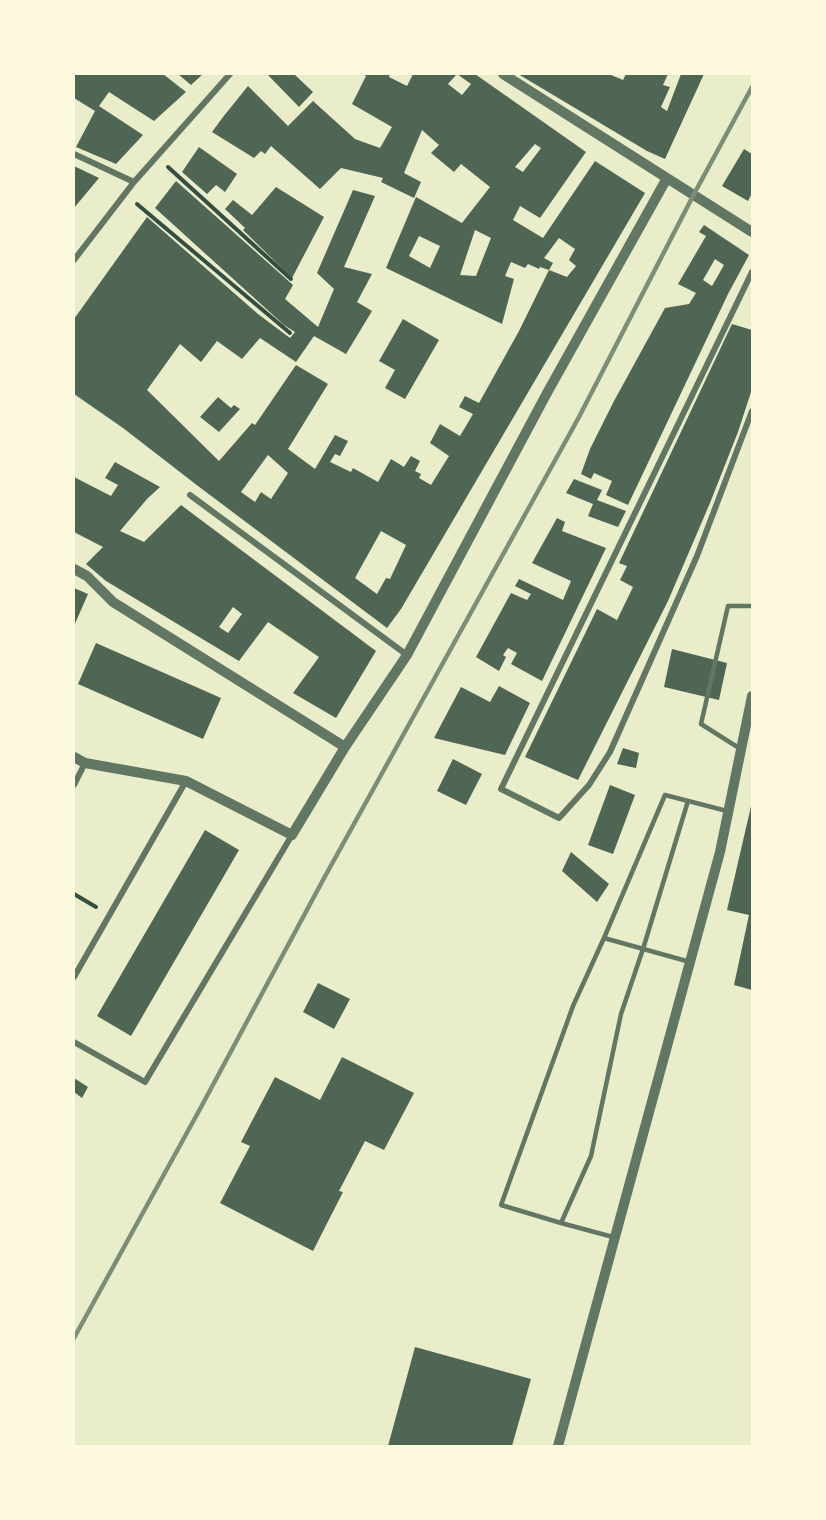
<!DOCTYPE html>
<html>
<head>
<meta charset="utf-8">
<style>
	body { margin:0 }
	#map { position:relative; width:826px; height:1520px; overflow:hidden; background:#e9edc9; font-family:Karla,sans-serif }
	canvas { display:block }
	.frame { position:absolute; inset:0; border:75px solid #fefae0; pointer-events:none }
</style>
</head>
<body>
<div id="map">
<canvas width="826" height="1520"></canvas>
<div class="frame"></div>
</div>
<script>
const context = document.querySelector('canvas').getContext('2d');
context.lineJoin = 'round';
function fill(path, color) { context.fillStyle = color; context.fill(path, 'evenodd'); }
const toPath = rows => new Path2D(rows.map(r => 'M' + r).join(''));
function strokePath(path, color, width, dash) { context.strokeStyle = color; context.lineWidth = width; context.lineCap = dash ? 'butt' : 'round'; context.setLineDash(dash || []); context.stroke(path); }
const building = toPath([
	[74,74,163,74,186,92,154,121,109,92,99,106,143,135,116,164,76,147,95,111,74,98],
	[178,74,203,74,191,85],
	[267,74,294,74,313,92,299,107],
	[363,74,390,74,389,77,407,86,413,74,475,74,586,152,540,218,520,206,513,220,543,238,595,161,645,193,401,609,387,628,198,486,123,428,74,394,74,319,147,217,258,314,290,338,295,332,284,325,155,208,176,181,293,285,285,299,318,327,334,289,317,273,353,190,375,196,344,267,372,274,357,302,372,311,346,354,314,336,296,362,260,338,242,359,217,341,201,362,180,344,147,390,219,461,252,423,255,425,296,365,328,384,288,449,315,469,335,435,348,441,340,456,335,454,330,462,351,472,353,468,378,482,391,459,404,467,411,456,420,461,415,471,421,474,419,478,431,485,449,456,430,443,440,424,460,436,473,414,459,407,465,396,479,403,519,331,549,270,567,277,576,266,569,260,575,249,559,238,544,258,553,263,549,270,540,267,539,269,528,264,525,268,511,262,505,276,514,279,502,324,386,268,416,197,462,223,490,187,461,164,454,172,431,153,439,145,422,130,404,173,421,182,414,198,381,182,383,178,341,168,320,189,271,146,265,154,261,151,254,158,212,132,223,117,248,86,288,126,313,101,355,139,380,148,392,127,352,104,366,76],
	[457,74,471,84,462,95,448,84],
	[535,144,541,148,523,172,515,167],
	[475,230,491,238,476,276,460,275],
	[419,236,440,246,430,268,409,256],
	[268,455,288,473,271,499,261,492,255,502,241,492],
	[381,531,406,545,390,579,386,578,377,594,355,578],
	[518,74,612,74,611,75,623,80,626,74,668,74,663,85,670,87,661,107,667,111,681,74,704,74,665,159,647,151],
	[199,147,237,174,225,192,216,185,207,194,182,172],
	[744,149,752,154,752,193,748,201,722,186],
	[74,166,99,178,74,208],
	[276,187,324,217,292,278,243,230,245,228,225,209,233,200,252,215],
	[704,225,749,255,728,294,628,505,606,495,612,481,594,473,591,479,581,474,590,449,614,401,665,308,689,304,696,293,678,284,706,236,699,232],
	[715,259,724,265,712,286,703,280],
	[403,319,439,340,405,399,385,388,395,370,379,361],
	[732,324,752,330,752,389,738,432,710,503,668,601,578,780,525,757,597,609,617,620,633,587,620,580,627,566,619,563],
	[218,397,231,408,234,405,240,409,219,432,200,417],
	[115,462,160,487,147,499,120,531,144,542,181,505,376,651,336,718,293,693,319,657,268,622,239,661,106,581,86,564,103,547,74,532,74,477,111,496,118,485,105,478],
	[233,607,242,614,228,633,219,627],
	[574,479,602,490,597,500,626,511,618,527,588,516,593,504,566,493],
	[557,518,565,522,562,531,606,548,542,681,511,664,517,653,508,648,503,655,506,657,499,671,476,657,511,593,527,600,531,594,515,586,519,579,563,600,571,581,532,563],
	[74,588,88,594,74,626],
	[96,643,221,698,203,739,78,684],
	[672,649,727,663,719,700,664,687],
	[499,686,530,703,505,755,434,738,461,687,490,702],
	[623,748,639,753,636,768,617,764],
	[453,759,482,774,466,805,437,791],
	[610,785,635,795,613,854,588,845],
	[752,802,752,990,734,985,749,915,727,910],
	[205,830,239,850,131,1036,97,1016],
	[571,852,609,884,597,902,562,871],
	[318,983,350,999,334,1029,303,1012],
	[342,1057,414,1093,384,1150,365,1141,339,1191,343,1192,313,1251,220,1203,250,1146,241,1142,275,1077,320,1100],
	[74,1078,88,1087,82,1098,74,1092],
	[415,1347,531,1379,512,1446,388,1446]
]);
const path = toPath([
	[168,167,291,279],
	[137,204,290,333],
	[74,894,96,907]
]);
const service = toPath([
	[739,748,701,724,728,606,752,606],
	[604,938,573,1006,501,1205,561,1223,591,1156,621,1014,643,949,688,801],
	[690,962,604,938,665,795,727,811],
	[561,1223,613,1237]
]);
const minor = toPath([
	[74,154,134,182],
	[74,260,134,182,230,74],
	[752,272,501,789,559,818,589,785,610,752,697,556,752,411],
	[190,495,407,655],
	[74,785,85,763],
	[74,977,186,781],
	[74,1042,145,1082,292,835]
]);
const tertiary = toPath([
	[503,74,752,232],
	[74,569,87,576,113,602,345,747],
	[74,757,85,763,186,781,292,835,345,747,407,655,547,393,667,178],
	[558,1446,720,852,752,696]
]);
const rail = toPath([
	[74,1338,200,1109,323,880,579,417,694,194,752,87]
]);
fill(building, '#4f6655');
strokePath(path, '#344e41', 4);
strokePath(service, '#617663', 4.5);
strokePath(minor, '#617663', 6);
strokePath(tertiary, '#617663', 10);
strokePath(rail, '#7c8e77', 4.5);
</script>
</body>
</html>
